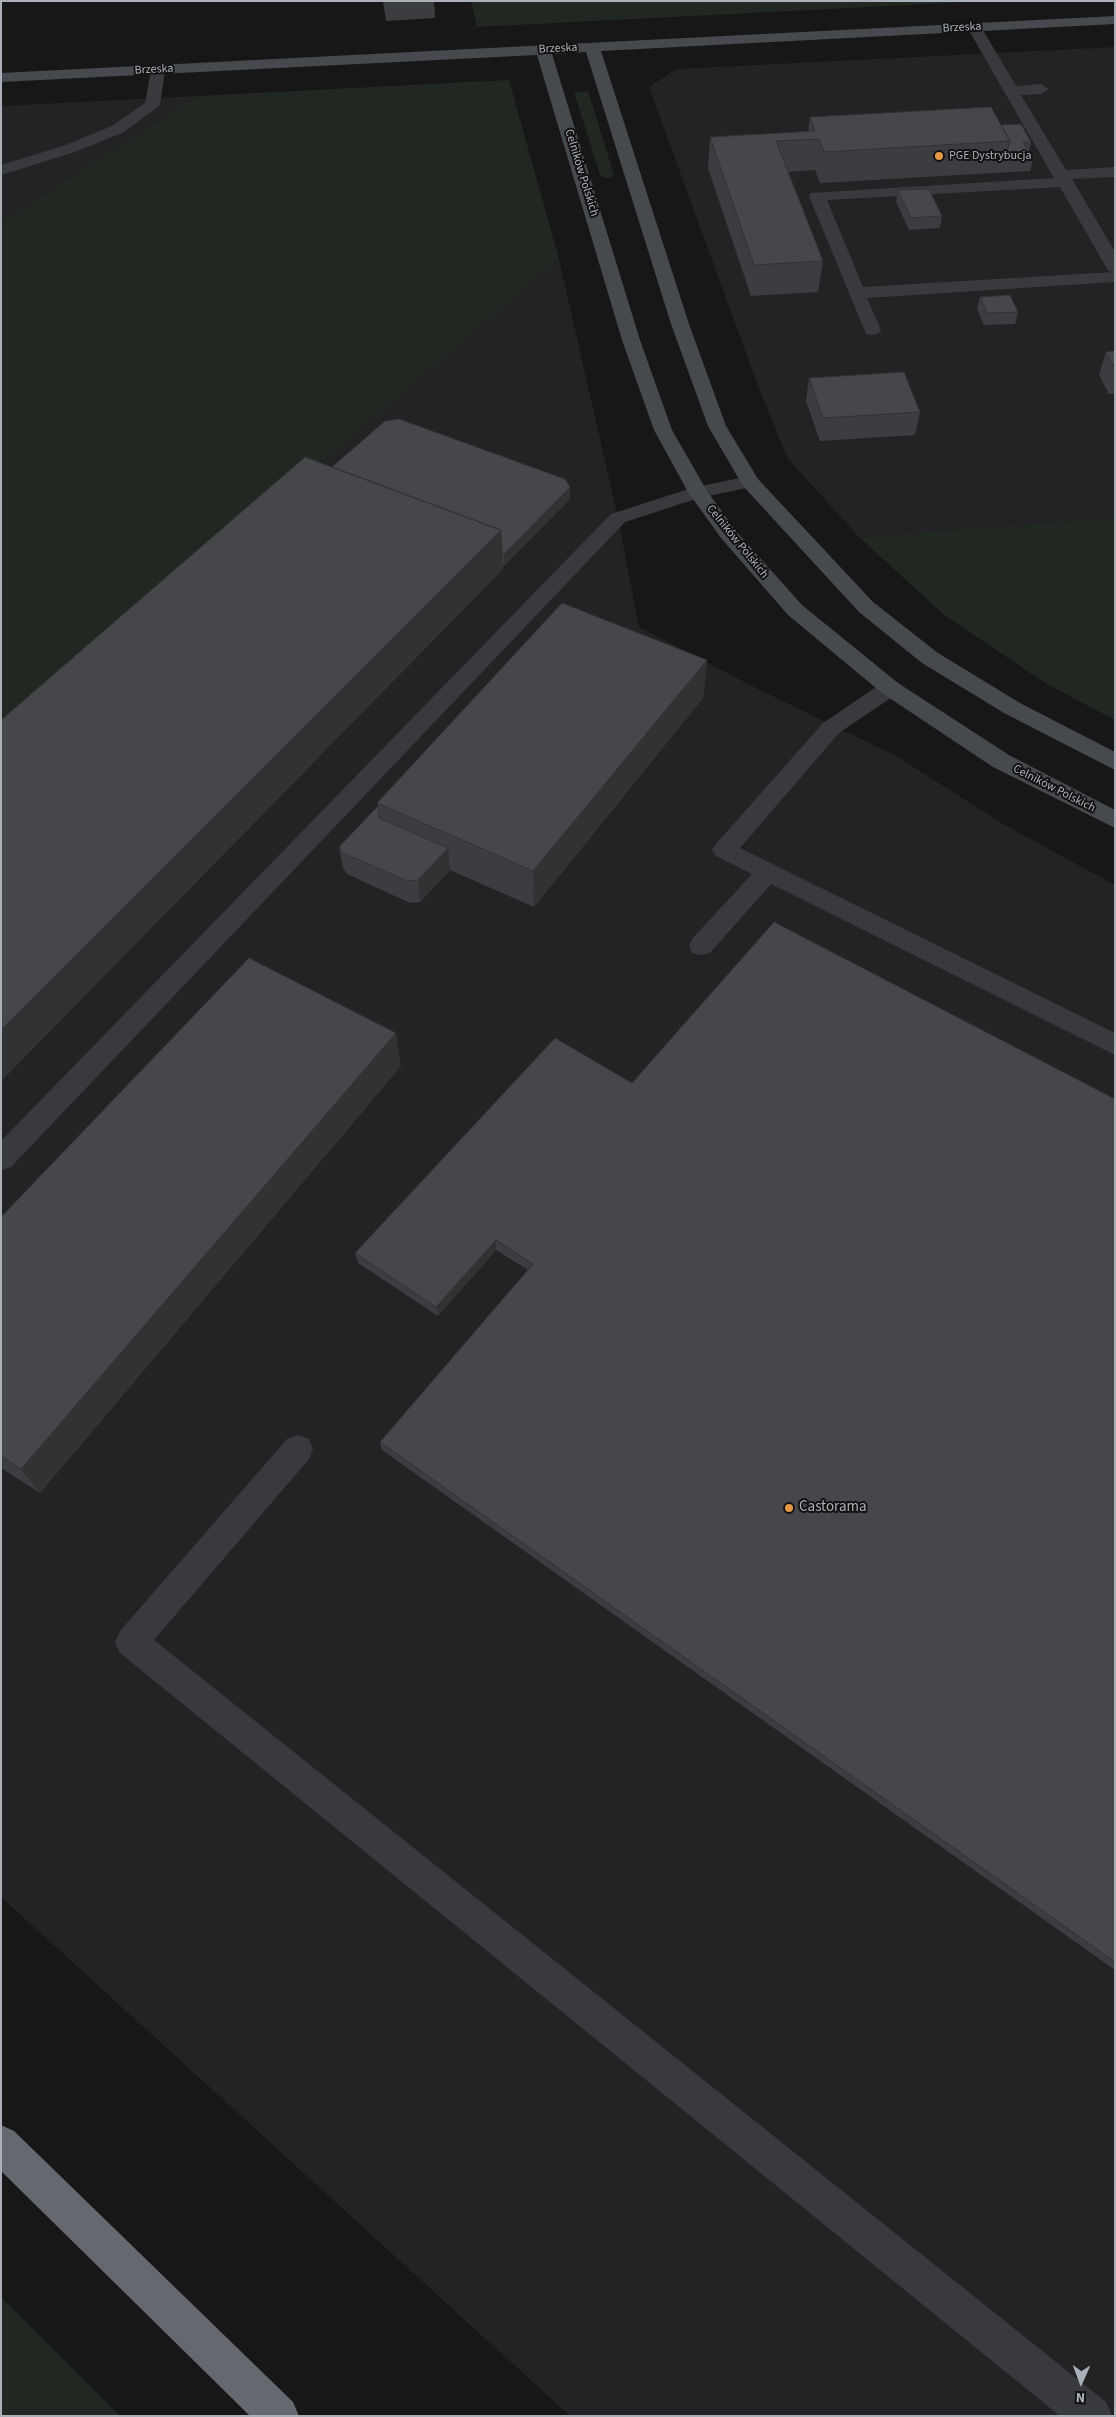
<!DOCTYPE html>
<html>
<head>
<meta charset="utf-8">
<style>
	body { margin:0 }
	#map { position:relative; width:1116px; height:2417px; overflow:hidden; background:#171718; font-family:"Source Sans 3",sans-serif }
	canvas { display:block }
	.frame { position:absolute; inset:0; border:2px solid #aab0b7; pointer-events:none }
	.north { position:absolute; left:1056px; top:2357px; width:50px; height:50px; -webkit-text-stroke:4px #121213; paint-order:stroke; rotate:182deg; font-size:14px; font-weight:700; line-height:20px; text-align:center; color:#aab0b7 }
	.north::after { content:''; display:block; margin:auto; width:18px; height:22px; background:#aab0b7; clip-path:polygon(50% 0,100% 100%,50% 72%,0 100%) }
</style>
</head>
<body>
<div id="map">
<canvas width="1116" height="2417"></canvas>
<div class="frame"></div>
<div class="north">N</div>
</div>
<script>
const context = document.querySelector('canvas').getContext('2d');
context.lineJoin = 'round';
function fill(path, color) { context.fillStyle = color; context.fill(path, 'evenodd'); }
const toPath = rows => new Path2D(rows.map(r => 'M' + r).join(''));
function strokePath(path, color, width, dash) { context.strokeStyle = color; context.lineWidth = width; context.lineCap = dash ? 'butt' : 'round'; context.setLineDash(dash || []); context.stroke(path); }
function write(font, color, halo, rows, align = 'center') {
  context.font = font + ' "Source Sans 3",sans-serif'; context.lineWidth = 4; context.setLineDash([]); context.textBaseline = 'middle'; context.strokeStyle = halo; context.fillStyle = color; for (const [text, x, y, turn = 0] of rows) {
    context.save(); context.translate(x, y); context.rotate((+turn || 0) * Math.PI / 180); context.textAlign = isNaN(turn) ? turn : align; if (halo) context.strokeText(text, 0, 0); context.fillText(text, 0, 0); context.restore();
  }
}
const built = toPath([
	[1115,47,1115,518,859,537,788,459,759,389,649,87,676,69],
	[198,96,1,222,1,106],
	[559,259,618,518,639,627,752,686,898,757,1003,824,1115,885,1115,2416,570,2416,1,1897,1,737]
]);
const green = toPath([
	[471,1,985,1,477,27],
	[509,80,559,259,1,737,1,222,198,96],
	[588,91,614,175,611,177,605,178,600,175,574,92],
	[1115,518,1115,720,1045,683,943,614,859,537],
	[1,2297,120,2416,1,2416]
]);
const lane = toPath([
	[974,23,981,27,1016,86,1041,84,1049,89,1041,94,1021,95,1066,170,1115,167,1115,177,1072,179,1115,252,1115,282,867,298,881,330,878,334,872,335,866,334,809,196,811,193,1054,178,967,27,974,23],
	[1060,187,1106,267,1109,271,1114,272,863,287,827,200,1060,187],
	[158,66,165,70,160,105,124,132,75,152,1,175,1,165,63,146,112,126,145,103,151,70,158,66],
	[698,486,705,488,708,492,705,496,625,522,11,1167,1,1170,1,1141,611,514,698,486],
	[890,681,898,683,901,688,898,693,839,733,740,848,1115,1033,1115,1055,771,884,710,953,701,955,692,953,689,946,692,939,752,874,716,856,712,850,716,844,823,723,882,683,890,681],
	[298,1435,309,1439,313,1449,309,1459,154,1640,1106,2402,1112,2416,1060,2416,120,1653,115,1642,120,1631,287,1439,298,1435]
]);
const street = toPath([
	[750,476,757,478,760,482,757,486,698,498,691,496,688,492,691,488,750,476]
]);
const secondary = toPath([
	[1115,16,1115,24,601,51,689,324,726,426,758,479,873,602,938,653,1020,703,1115,752,1115,770,1004,713,922,663,859,612,743,486,708,426,671,324,586,52,552,54,640,340,672,430,707,491,735,530,802,605,898,683,1009,755,1115,810,1115,828,993,767,882,693,788,615,721,538,688,492,654,430,622,340,537,55,1,82,1,73,1115,16]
]);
const highway = toPath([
	[1,2125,14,2131,293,2402,299,2416,250,2416,1,2171,1,2125]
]);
const wall = toPath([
	[383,1,434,1,435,18,386,21],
	[810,117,1001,125,1031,142,1029,151,1033,159,1030,171,820,183,815,170,788,172,823,261,818,292,751,296,708,168,710,137,808,132],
	[898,190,942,216,940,228,909,230,896,202],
	[980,297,1018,312,1015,324,984,325,977,309],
	[1115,351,1115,394,1109,394,1099,375,1106,352],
	[809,378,920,412,915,435,820,441,806,401],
	[332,467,570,499,504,566,503,565,503,569,1,1081,1,720],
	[707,660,703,698,534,907,450,870,420,902,410,903,347,874,343,868,339,847,378,807,377,803],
	[401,1066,40,1493,1,1468,1,1217],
	[632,1083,1115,1099,1115,1970,382,1450,380,1442,528,1270,496,1250,438,1316,358,1263,355,1253]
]);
const shadedWall = toPath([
	[570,487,570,499,504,566,504,554],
	[501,530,503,569,1,1081,1,1030],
	[707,660,703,698,534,907,533,871],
	[448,848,450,870,420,902,418,880],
	[396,1033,401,1066,40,1493,21,1469],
	[496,1240,496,1250,438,1316,436,1307]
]);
const building = toPath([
	[991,107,1010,141,824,152,819,139,776,141,823,261,754,265,710,137,815,131,810,117,991,107],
	[1021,124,1031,142,1023,142,1033,159,1005,160,1010,141,1001,125,1021,124],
	[929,189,942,216,911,218,898,190,929,189],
	[1010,295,1018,312,987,313,980,297,1010,295],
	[1115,351,1115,369,1106,352,1115,351],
	[904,372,920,412,823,418,809,378,904,372],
	[399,419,565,479,570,487,504,554,502,553,501,530,332,467,385,421,399,419],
	[305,457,501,530,1,1030,1,720,305,457],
	[562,603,707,660,533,871,377,803,562,603],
	[377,807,378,807,379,818,448,848,418,880,407,881,343,853,339,847,377,807],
	[774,922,1115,1099,1115,1962,380,1442,533,1264,496,1240,436,1307,355,1253,555,1038,632,1083,774,922],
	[249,958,396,1033,21,1469,1,1456,1,1217,249,958]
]);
const markers = [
	[939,156,5,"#e19747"],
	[789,1508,5,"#e19747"]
];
const farStreetnames = [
	["Brzeska",962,28,-3],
	["Brzeska",558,49,-3],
	["Brzeska",154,70,-3],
	["Celników Polskich",581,173,73],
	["Celników Polskich",737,542,51],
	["Celników Polskich",1054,789,27]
];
const farPoinames = [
	["PGE Dystrybucja",949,156]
];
const poiNames = [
	["Castorama",799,1508]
];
fill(built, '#232325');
fill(green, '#212821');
fill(lane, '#383a3d');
fill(street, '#383a3d');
fill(secondary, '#46494d');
fill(highway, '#65686e');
fill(wall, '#3c3d40');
fill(shadedWall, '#313234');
fill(building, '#46474b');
strokePath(building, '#313234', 1);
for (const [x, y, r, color] of markers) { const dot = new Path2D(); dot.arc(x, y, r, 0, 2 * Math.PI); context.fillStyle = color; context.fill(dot); strokePath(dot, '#121213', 2); }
write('12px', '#aab0b7', '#121213', farStreetnames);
write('12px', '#aab0b7', '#121213', farPoinames, 'left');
write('15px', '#aab0b7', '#121213', poiNames, 'left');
</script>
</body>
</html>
